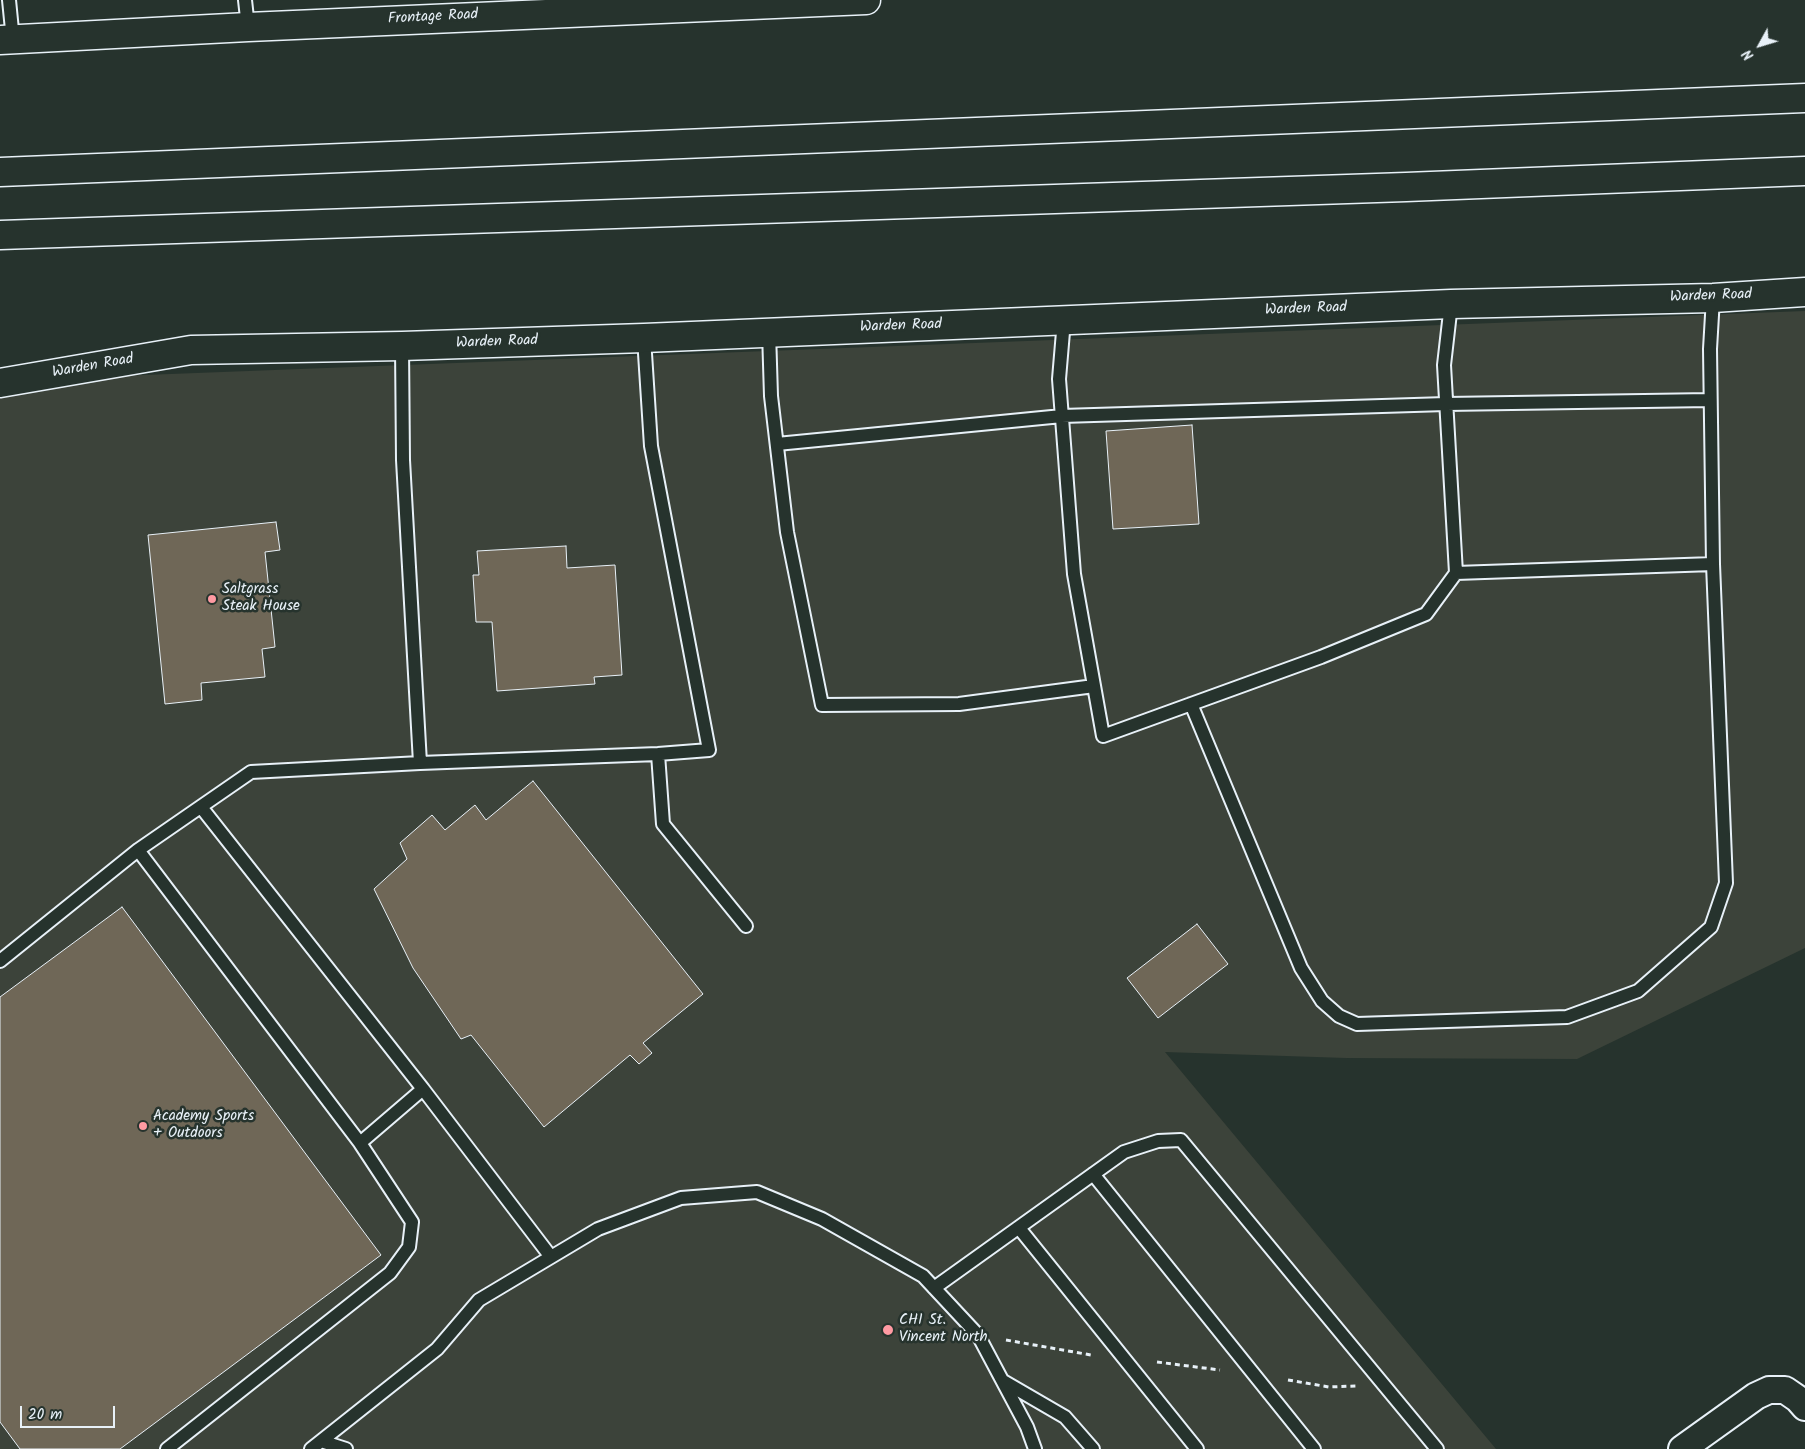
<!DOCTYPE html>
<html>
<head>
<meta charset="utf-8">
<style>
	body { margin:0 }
	#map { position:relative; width:1805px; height:1449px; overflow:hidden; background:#26332d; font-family:Kalam,sans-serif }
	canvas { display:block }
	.north { position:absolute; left:1735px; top:20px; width:50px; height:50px; -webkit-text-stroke:4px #26332d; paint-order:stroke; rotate:231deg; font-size:14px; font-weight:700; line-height:20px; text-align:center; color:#e8f1f8 }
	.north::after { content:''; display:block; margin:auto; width:18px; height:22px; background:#e8f1f8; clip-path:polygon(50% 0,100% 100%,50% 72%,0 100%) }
	.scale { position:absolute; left:20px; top:1406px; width:95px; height:22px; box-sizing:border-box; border:2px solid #e8f1f8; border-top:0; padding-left:6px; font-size:15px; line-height:18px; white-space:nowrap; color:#e8f1f8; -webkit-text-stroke:4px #26332d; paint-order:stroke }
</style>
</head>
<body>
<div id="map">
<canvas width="1805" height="1449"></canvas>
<div class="north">N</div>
<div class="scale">20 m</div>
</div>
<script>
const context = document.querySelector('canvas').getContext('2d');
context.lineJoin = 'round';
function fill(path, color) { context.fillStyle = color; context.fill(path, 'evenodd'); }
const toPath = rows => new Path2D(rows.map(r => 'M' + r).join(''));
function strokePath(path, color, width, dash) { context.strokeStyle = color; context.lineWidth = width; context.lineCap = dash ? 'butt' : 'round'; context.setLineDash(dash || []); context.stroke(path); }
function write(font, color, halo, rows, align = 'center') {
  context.font = font + ' Kalam,sans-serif'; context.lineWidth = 5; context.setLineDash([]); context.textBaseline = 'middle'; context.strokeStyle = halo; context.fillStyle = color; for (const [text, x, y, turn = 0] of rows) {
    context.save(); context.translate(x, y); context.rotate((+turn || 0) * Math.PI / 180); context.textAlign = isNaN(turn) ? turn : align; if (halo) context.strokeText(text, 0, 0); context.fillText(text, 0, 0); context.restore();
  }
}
const built = toPath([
	[1805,311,1805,948,1577,1059,1346,1058,1165,1052,1496,1449,0,1449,0,383,15,380]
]);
const building = toPath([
	[1192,425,1199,524,1113,529,1106,431,1192,425],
	[276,522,280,550,265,552,275,647,262,649,265,677,201,683,202,700,165,704,148,535,276,522],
	[566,546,567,568,615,565,622,675,594,677,595,684,497,691,492,622,476,622,473,575,479,575,477,551,566,546],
	[533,781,703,994,643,1043,652,1053,639,1064,630,1055,544,1127,471,1035,461,1039,413,968,374,889,407,859,400,843,432,815,445,830,475,805,486,820,533,781],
	[122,907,381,1255,120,1449,20,1449,0,1422,0,997,122,907],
	[1197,924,1228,964,1158,1018,1127,978,1197,924]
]);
const path = toPath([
	[1006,1340,1091,1355],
	[1157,1362,1220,1370],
	[1288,1380,1329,1387,1356,1386]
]);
const lane = toPath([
	[9,0,13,40],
	[245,0,248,27],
	[1451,304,1444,365,1456,573,1713,564,1710,349,1713,298],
	[1064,320,1059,379,1074,574,1103,736,1321,657,1426,614,1456,573],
	[769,332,771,396,787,532,822,705,959,704,1094,686],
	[402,346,403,460,420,763],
	[777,444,1062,416,1446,404,1710,400],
	[1191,704,1301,968,1322,1001,1339,1016,1357,1024,1567,1017,1638,991,1711,927,1726,883,1713,564],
	[658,754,663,824,746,926],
	[201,807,423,1089,360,1143],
	[138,850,360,1143,412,1222,409,1247,390,1273,167,1449],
	[0,961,138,850,251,772,420,763,658,754,709,750,651,446,644,338],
	[423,1089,551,1257],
	[1093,1174,1314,1449],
	[1019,1228,1197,1449],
	[934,1288,1124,1152,1158,1141,1181,1140,1437,1449],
	[1003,1381,1065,1417,1093,1449],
	[321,1441,346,1449],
	[311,1449,437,1349,479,1300,598,1229,681,1198,757,1192,822,1219,923,1276,978,1335,1027,1427,1035,1449]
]);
const street = toPath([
	[1682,1449,1756,1396,1769,1390,1785,1390,1798,1399,1805,1407]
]);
const secondary = toPath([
	[0,40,248,27,866,0],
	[0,383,191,350,402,346,644,338,1451,304,1713,298,1805,292]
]);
const highway = toPath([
	[0,172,1805,98],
	[0,235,1406,187,1805,171]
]);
const markers = [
	[212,599,5,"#ff9aa2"],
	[143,1126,5,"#ff9aa2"],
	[888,1330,6,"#ff9aa2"]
];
const streetNames = [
	["Frontage Road",433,18,-3],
	["Warden Road",1711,297,-2],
	["Warden Road",1306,310,-2],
	["Warden Road",901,327,-2],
	["Warden Road",497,343,-2],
	["Warden Road",93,367,-10]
];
const poiNames = [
	["Saltgrass",222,590],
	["Steak House",222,607],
	["Academy Sports",153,1117],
	["+ Outdoors",153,1134],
	["CHI St.",899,1321],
	["Vincent North",899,1338]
];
fill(built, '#3c433a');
fill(building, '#6f6757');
strokePath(building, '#e8f1f8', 1);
strokePath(lane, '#e8f1f8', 16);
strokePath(street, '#e8f1f8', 30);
strokePath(secondary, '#e8f1f8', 31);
strokePath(highway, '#e8f1f8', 31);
strokePath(path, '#e8f1f8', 3, [5, 4]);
strokePath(lane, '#26332d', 12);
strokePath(street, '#26332d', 26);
strokePath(secondary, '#26332d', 28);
strokePath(highway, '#26332d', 28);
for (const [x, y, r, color] of markers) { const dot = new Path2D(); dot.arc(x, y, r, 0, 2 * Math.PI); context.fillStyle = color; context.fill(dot); strokePath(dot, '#26332d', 2); }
write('15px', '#e8f1f8', '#26332d', streetNames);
write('15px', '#e8f1f8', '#26332d', poiNames, 'left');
</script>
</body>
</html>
